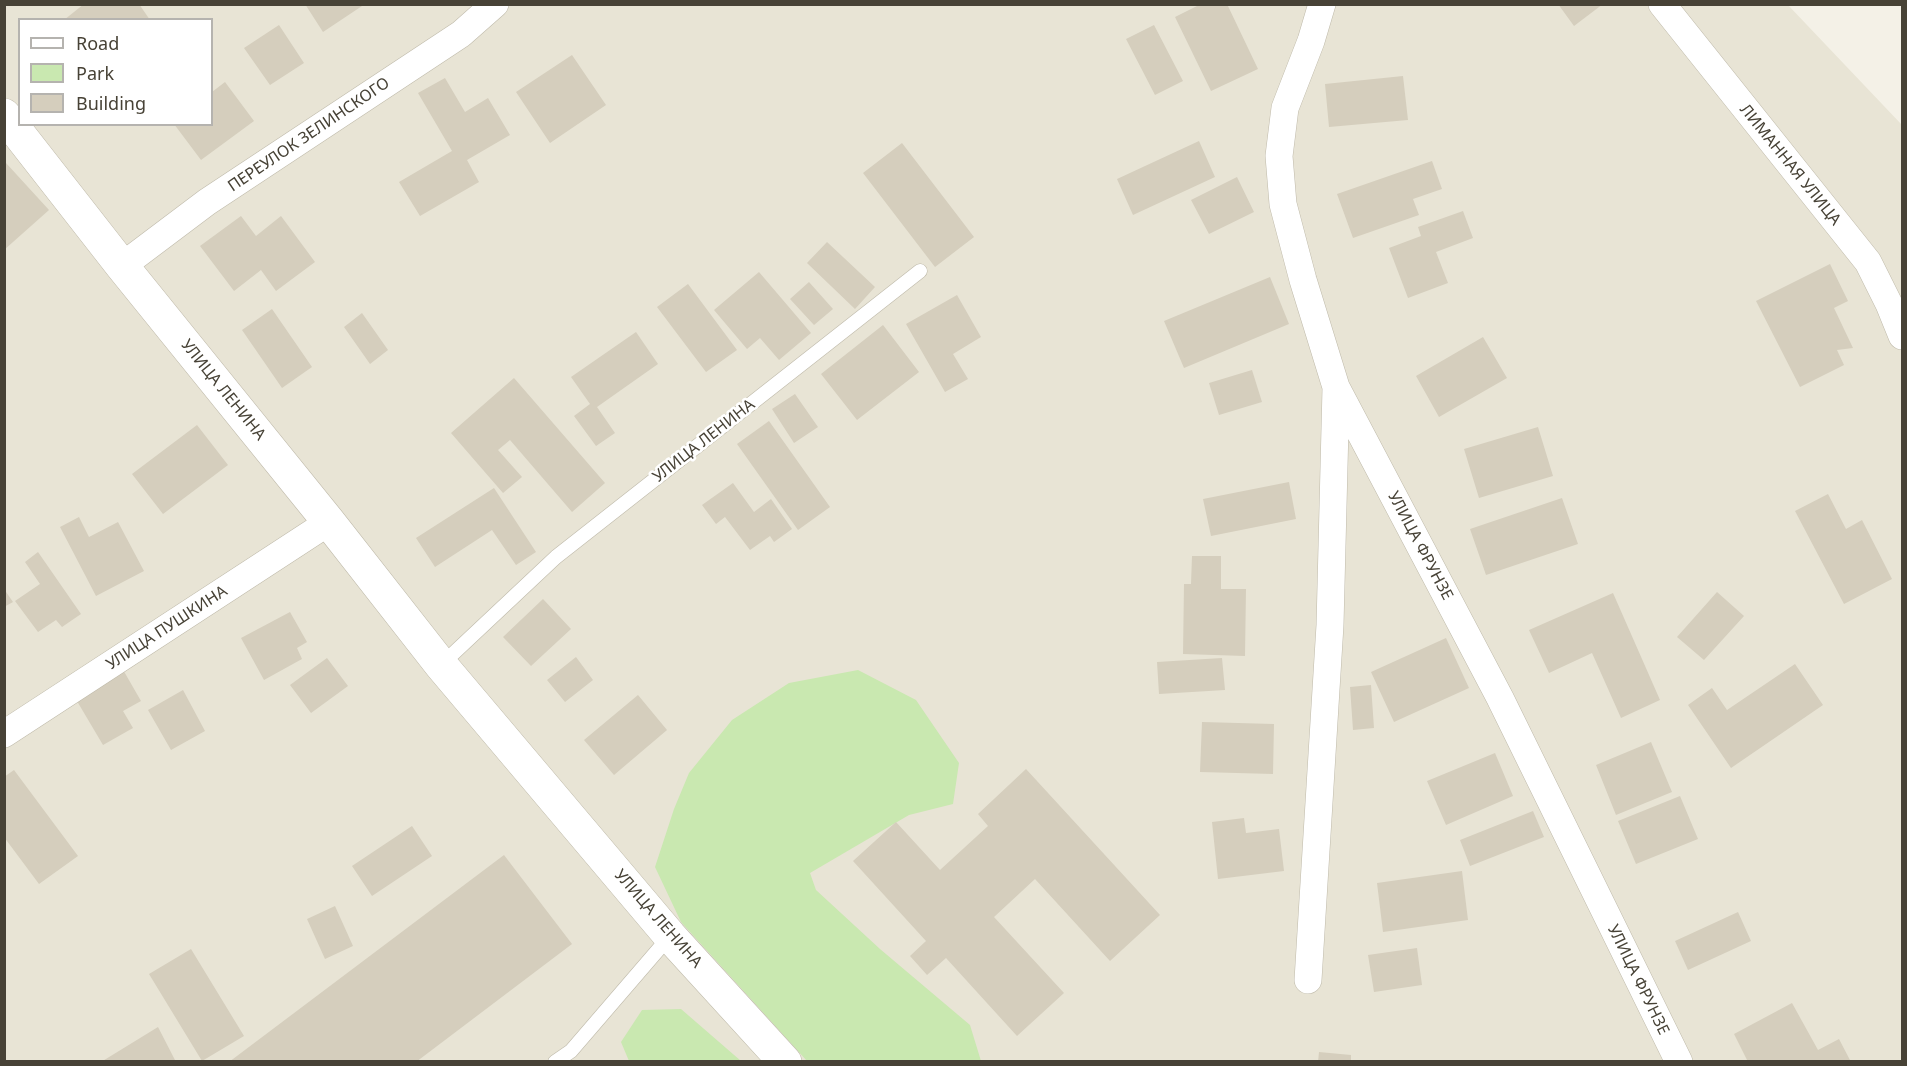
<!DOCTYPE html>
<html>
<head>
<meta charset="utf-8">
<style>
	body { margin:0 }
	#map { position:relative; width:1907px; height:1066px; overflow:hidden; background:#f4f1e7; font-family:"Noto Sans",sans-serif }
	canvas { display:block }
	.frame { position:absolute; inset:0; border:6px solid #474236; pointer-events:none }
	.legend { position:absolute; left:18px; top:18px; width:195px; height:108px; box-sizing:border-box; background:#fff; border:2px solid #b5b3af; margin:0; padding:8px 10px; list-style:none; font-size:18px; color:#474236 }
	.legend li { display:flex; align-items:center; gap:12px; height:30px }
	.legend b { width:30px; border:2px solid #b5b3af }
</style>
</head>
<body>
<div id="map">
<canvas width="1907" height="1066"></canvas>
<div class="frame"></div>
<ul class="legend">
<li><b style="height:8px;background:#fff"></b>Road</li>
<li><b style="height:16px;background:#c9e8b0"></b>Park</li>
<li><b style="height:16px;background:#d5cebd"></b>Building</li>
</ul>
</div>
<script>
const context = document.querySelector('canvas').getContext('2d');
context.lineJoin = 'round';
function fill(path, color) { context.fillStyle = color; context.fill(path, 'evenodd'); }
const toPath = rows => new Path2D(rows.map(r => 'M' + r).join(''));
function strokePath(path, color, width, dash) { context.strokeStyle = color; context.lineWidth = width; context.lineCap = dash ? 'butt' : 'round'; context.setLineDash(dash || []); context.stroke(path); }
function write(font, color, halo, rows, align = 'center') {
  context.font = font + ' "Noto Sans",sans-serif'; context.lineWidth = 5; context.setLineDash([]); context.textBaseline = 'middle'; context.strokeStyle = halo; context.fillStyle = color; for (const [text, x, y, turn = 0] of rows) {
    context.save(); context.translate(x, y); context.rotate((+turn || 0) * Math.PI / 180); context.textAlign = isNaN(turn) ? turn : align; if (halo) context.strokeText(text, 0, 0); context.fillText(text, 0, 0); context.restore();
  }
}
const residential = toPath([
	[5,5,1788,5,1902,125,1902,1061,5,1062],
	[20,20,212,20,212,124,20,124]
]);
const green = toPath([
	[858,670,916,700,959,763,953,804,909,815,810,873,816,890,880,949,970,1025,981,1061,807,1061,681,922,655,867,674,809,689,773,732,720,789,683],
	[681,1009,741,1061,629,1061,621,1042,642,1010]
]);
const building = toPath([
	[84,4,139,4,150,20,64,20],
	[305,4,365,4,323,32],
	[1201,4,1227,4,1258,69,1211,91,1175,17],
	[1558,4,1603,4,1574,26],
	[279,25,304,63,270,85,244,48],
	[1154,25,1183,81,1155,95,1126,39],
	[572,55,606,105,550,143,516,92],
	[1403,76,1408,120,1329,127,1325,84],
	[445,78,465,112,488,98,510,135,467,160,479,182,420,216,399,182,452,151,418,93],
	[225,82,254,121,201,160,174,124,212,124,212,92],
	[1199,141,1215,177,1133,215,1117,179],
	[902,143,974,237,935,267,863,173],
	[1432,161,1442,189,1413,199,1419,215,1353,238,1337,194],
	[6,163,49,210,4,250,4,164],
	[1237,177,1254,212,1209,234,1191,200],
	[1463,211,1473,238,1436,252,1448,283,1408,298,1389,248,1421,236,1418,227],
	[241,216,256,236,281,216,315,262,276,291,261,270,234,291,200,246],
	[827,242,875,287,855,309,807,263],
	[1830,264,1848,301,1834,308,1853,348,1837,350,1844,365,1800,387,1756,301],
	[759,272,811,333,779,360,760,338,747,349,714,310],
	[1270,277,1289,324,1184,368,1164,321],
	[809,282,833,309,814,325,790,299],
	[688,284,737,350,706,372,657,307],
	[957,295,981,337,953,354,968,379,945,392,906,324],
	[272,309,312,367,282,388,242,330],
	[362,313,388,350,370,364,344,327],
	[883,325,919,372,857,420,821,374],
	[636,332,658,364,597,407,615,433,596,446,574,416,590,404,571,377],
	[1483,337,1507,378,1439,417,1416,376],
	[1252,370,1262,402,1219,415,1209,383],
	[514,378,605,483,572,512,510,440,498,450,522,477,503,493,451,433],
	[795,394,818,427,794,443,772,409],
	[769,421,830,507,798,530,737,444],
	[197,425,228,465,163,514,132,474],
	[1538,427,1553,476,1479,498,1464,449],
	[1289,482,1296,519,1211,536,1203,499],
	[733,483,754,512,771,499,792,529,774,542,770,536,750,550,725,517,716,524,702,505],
	[494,488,536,552,516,565,492,530,435,567,416,538],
	[1828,494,1846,529,1862,520,1892,579,1844,604,1795,511],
	[1562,498,1578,544,1486,575,1470,529],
	[79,517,89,537,118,522,144,571,96,596,60,527],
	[38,552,81,614,62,627,56,620,38,632,15,601,40,584,25,562],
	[1192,556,1221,556,1221,589,1246,589,1245,656,1183,654,1184,584,1191,584],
	[4,589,13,602,4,607],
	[1717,592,1744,616,1704,660,1677,637],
	[1613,593,1660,700,1621,718,1592,653,1549,673,1529,630],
	[543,599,571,629,531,666,503,637],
	[290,612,307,642,297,648,302,659,264,680,241,638],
	[1446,638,1469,688,1394,722,1371,672],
	[576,657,593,680,565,702,547,680],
	[327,658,348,686,311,713,290,685],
	[1222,658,1225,690,1159,694,1157,662],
	[1795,664,1823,705,1731,768,1688,705,1712,688,1727,710],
	[122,668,141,701,123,711,133,728,103,745,74,696],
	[1371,685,1374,728,1353,730,1350,687],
	[183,690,205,731,171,750,148,710],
	[638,695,667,730,614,775,584,740],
	[1202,722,1274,724,1273,774,1200,772],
	[1651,742,1672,792,1616,815,1596,765],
	[1495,753,1513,796,1446,825,1427,781],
	[1026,769,1160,915,1110,961,1035,879,994,917,1064,993,1017,1036,946,958,927,975,910,956,926,941,853,861,896,822,940,870,988,826,978,814],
	[14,770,78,856,39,884,4,837,4,777],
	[1680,796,1698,839,1636,864,1618,821],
	[1533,811,1544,837,1470,866,1460,840],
	[1244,818,1246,833,1279,829,1284,871,1218,879,1212,822],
	[412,826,432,856,372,896,352,866],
	[504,855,572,944,416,1062,229,1062],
	[1462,871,1468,920,1383,932,1377,883],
	[335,906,353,946,325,959,307,919],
	[1738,912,1751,941,1688,970,1675,941],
	[1417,948,1422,985,1374,992,1368,955],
	[191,949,244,1036,202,1061,149,974],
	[1792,1003,1818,1050,1839,1039,1851,1062,1748,1062,1734,1034],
	[158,1027,176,1062,101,1062],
	[1319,1052,1351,1055,1351,1062,1318,1062]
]);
const service = toPath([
	[441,665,556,557,920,271],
	[555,1062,571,1051,670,936]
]);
const minor = toPath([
	[1322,4,1311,41,1285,108,1279,156,1283,204,1303,280,1336,387,1500,698,1679,1062],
	[1662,4,1868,262,1889,304,1902,336],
	[122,266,207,202,461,34,495,4],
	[4,734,329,522],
	[1308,980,1330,625,1336,388]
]);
const tertiary = toPath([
	[4,115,122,266,329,522,441,665,670,936,785,1062]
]);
const streetNames = [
	["ПЕРЕУЛОК ЗЕЛИНСКОГО",309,135,-34],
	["ЛИМАННАЯ УЛИЦА",1790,165,51],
	["УЛИЦА ЛЕНИНА",223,390,51],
	["УЛИЦА ЛЕНИНА",704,441,-38],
	["УЛИЦА ФРУНЗЕ",1420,546,62],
	["УЛИЦА ПУШКИНА",167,628,-33],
	["УЛИЦА ЛЕНИНА",658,919,49],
	["УЛИЦА ФРУНЗЕ",1638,980,64]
];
fill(residential, '#e8e4d5');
fill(green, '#c9e8b0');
fill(building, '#d5cebd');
strokePath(service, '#bfbaaa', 15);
strokePath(minor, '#bfbaaa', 28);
strokePath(tertiary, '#bfbaaa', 34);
strokePath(service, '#fff', 14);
strokePath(minor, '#fff', 27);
strokePath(tertiary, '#fff', 33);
write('16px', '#474236', '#fff', streetNames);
</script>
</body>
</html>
